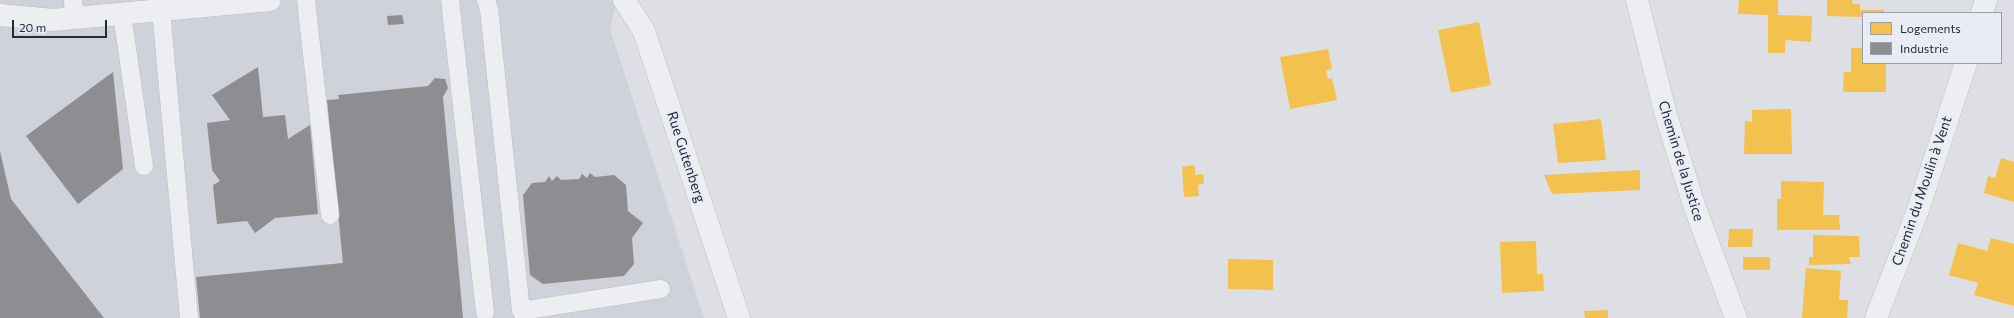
<!DOCTYPE html>
<html>
<head>
<meta charset="utf-8">
<style>
	body { margin:0 }
	#map { position:relative; width:2014px; height:318px; overflow:hidden; background:#dedfe4; font-family:Commissioner,sans-serif }
	canvas { display:block }
	.legend { position:absolute; left:1862px; top:12px; width:140px; height:52px; box-sizing:border-box; background:#eaecf4; border:1px solid #9b9eab; margin:0; padding:5px 7px; list-style:none; font-size:12px; color:#24293d }
	.legend li { display:flex; align-items:center; gap:8px; height:20px }
	.legend b { width:20px; border:1px solid #9b9eab }
	.scale { position:absolute; left:12px; top:20px; width:95px; height:18px; box-sizing:border-box; border:2px solid #24293d; border-top:0; padding-left:5px; font-size:12px; line-height:14px; white-space:nowrap; color:#24293d; -webkit-text-stroke:3px #eaecf4; paint-order:stroke }
</style>
</head>
<body>
<div id="map">
<canvas width="2014" height="318"></canvas>
<ul class="legend">
<li><b style="height:11px;background:#f2c14e"></b>Logements</li>
<li><b style="height:11px;background:#8d8d92"></b>Industrie</li>
</ul>
<div class="scale">20 m</div>
</div>
<script>
const context = document.querySelector('canvas').getContext('2d');
context.lineJoin = 'round';
function fill(path, color) { context.fillStyle = color; context.fill(path, 'evenodd'); }
const toPath = rows => new Path2D(rows.map(r => 'M' + r).join(''));
function strokePath(path, color, width, dash) { context.strokeStyle = color; context.lineWidth = width; context.lineCap = dash ? 'butt' : 'round'; context.setLineDash(dash || []); context.stroke(path); }
function write(font, color, halo, rows, align = 'center') {
  context.font = font + ' Commissioner,sans-serif'; context.lineWidth = 4; context.setLineDash([]); context.textBaseline = 'middle'; context.strokeStyle = halo; context.fillStyle = color; for (const [text, x, y, turn = 0] of rows) {
    context.save(); context.translate(x, y); context.rotate((+turn || 0) * Math.PI / 180); context.textAlign = isNaN(turn) ? turn : align; if (halo) context.strokeText(text, 0, 0); context.fillText(text, 0, 0); context.restore();
  }
}
const built = toPath([
	[0,0,617,0,610,29,704,318,0,318]
]);
const homes = toPath([
	[1739,0,1778,0,1778,15,1812,16,1811,42,1785,40,1785,53,1768,53,1768,15,1738,14],
	[1827,0,1852,0,1853,4,1860,4,1860,10,1884,10,1884,13,1863,13,1863,17,1827,16],
	[1479,22,1491,85,1451,93,1438,30],
	[1851,48,1863,48,1863,63,1886,63,1886,92,1843,92,1844,72,1851,72],
	[1328,49,1332,69,1326,71,1328,79,1332,78,1337,100,1290,109,1280,57],
	[1791,109,1792,154,1744,154,1745,121,1752,122,1752,110],
	[1601,119,1606,160,1558,163,1553,124],
	[2001,158,2014,162,2014,202,1984,193,1988,176,1995,178],
	[1195,165,1195,175,1203,174,1204,184,1198,185,1199,196,1184,197,1182,167],
	[1640,170,1640,190,1552,194,1544,175],
	[1781,181,1824,182,1823,215,1839,215,1840,230,1777,230,1777,199,1781,199],
	[1729,229,1753,229,1752,247,1728,247],
	[1813,235,1859,236,1860,257,1849,257,1851,264,1809,265,1809,257,1813,257],
	[1991,238,2014,244,2014,306,1974,295,1978,283,1949,275,1958,243,1987,251],
	[1536,241,1537,274,1543,274,1544,291,1502,293,1500,242],
	[1743,257,1770,257,1770,270,1743,270],
	[1228,259,1273,260,1273,290,1228,289],
	[1806,268,1841,271,1839,300,1848,300,1847,318,1802,318],
	[1608,310,1608,318,1585,318,1584,311]
]);
const industry = toPath([
	[402,15,404,24,388,25,387,16],
	[258,67,263,117,285,115,288,139,310,125,318,214,275,218,255,233,247,221,217,224,213,185,220,181,212,170,207,123,230,120,212,95],
	[113,72,123,169,78,204,26,136],
	[435,78,445,79,448,88,443,97,463,318,200,318,196,277,343,263,327,100,339,99,338,95,428,86],
	[0,151,11,199,104,318,0,318],
	[590,173,595,177,614,175,626,185,628,211,643,223,632,238,634,264,624,276,543,284,530,275,523,195,532,183,545,182,549,176,552,181,557,176,561,180,579,179,582,174,587,178]
]);
const service = toPath([
	[73,0,74,18],
	[306,0,330,215],
	[450,0,485,312],
	[486,0,489,9,521,311,661,289],
	[161,10,189,318],
	[122,14,144,166]
]);
const minor = toPath([
	[624,0,644,31,739,318],
	[1637,0,1666,115,1694,205,1736,318],
	[1982,13,1986,0],
	[0,15,53,20,270,0],
	[1876,318,1918,210,1966,63]
]);
const streetNames = [
	["Rue Gutenberg",686,157,72],
	["Chemin de la Justice",1681,161,73],
	["Chemin du Moulin à Vent",1922,191,-71]
];
fill(built, '#cfd2db');
fill(homes, '#f2c14e');
fill(industry, '#8d8d92');
strokePath(service, '#bcbdc2', 19);
strokePath(minor, '#bcbdc2', 23);
strokePath(service, '#edeef1', 18);
strokePath(minor, '#edeef1', 22);
write('14px', '#24293d', '#eaecf4', streetNames);
</script>
</body>
</html>
